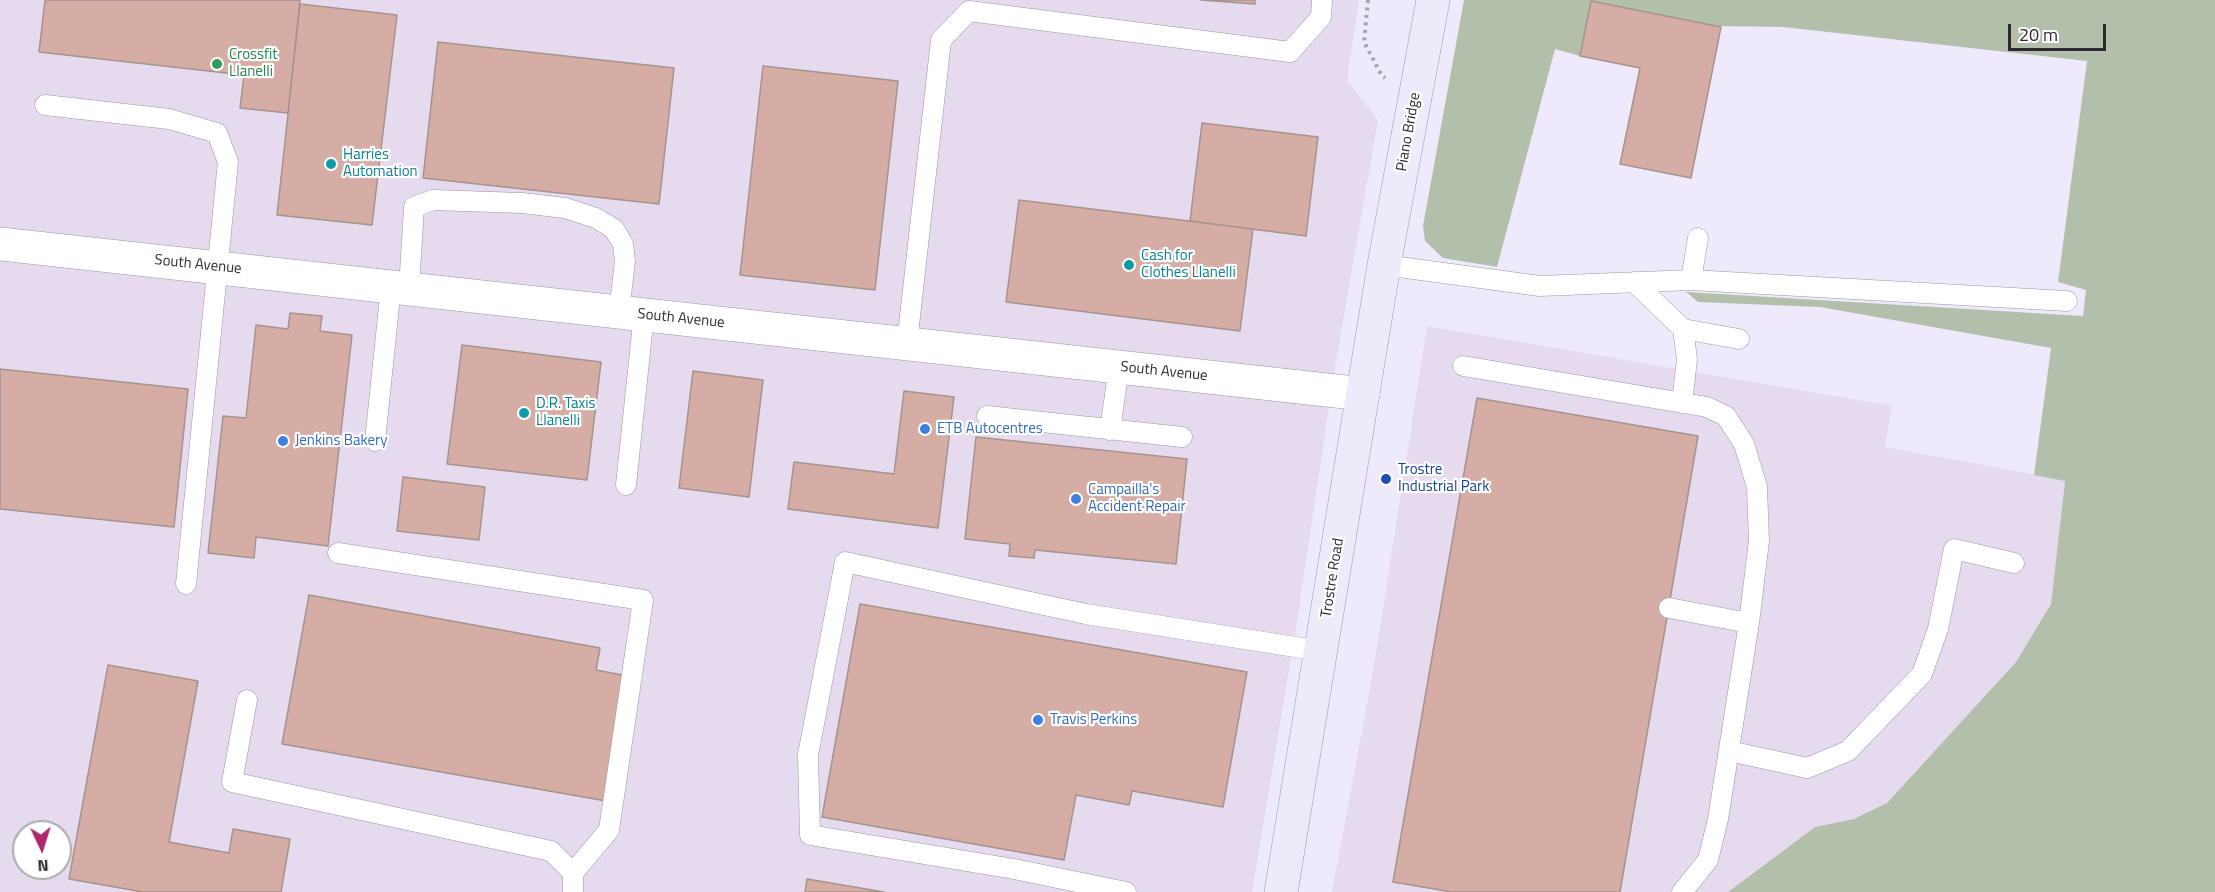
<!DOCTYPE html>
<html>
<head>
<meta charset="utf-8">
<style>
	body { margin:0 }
	#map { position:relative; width:2215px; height:892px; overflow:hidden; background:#efeafb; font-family:"Titillium Web",sans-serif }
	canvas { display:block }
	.north { position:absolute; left:12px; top:820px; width:60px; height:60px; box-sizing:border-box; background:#fff; border:2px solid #abaaac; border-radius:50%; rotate:176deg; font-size:16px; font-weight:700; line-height:24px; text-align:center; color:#2c2a30 }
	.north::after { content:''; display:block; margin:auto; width:21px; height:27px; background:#ae276c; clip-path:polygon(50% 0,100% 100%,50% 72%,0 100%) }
	.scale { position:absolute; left:2008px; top:24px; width:98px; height:27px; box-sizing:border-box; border:3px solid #2c2a30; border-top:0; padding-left:8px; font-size:18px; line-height:21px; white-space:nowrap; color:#2c2a30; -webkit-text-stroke:4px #fff; paint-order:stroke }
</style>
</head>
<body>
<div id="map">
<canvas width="2215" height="892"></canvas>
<div class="north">N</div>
<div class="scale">20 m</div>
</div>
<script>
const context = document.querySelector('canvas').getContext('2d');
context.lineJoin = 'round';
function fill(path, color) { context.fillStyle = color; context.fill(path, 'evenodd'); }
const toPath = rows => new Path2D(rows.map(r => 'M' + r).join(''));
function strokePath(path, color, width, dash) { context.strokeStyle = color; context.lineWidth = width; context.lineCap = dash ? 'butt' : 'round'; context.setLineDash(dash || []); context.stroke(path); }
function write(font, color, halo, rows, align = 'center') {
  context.font = font + ' "Titillium Web",sans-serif'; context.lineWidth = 4.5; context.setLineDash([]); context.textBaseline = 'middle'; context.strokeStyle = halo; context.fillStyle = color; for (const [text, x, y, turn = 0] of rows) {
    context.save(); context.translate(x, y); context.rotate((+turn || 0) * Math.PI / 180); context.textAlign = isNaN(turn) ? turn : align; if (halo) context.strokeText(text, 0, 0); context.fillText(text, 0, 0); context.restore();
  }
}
const industrial = toPath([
	[0,0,1359,0,1347,81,1378,120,1335,367,1298,615,1252,892,0,892],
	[24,832,60,832,60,868,24,868],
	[1427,326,1892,406,1885,447,2065,480,2051,604,2016,662,1887,803,1854,819,1815,827,1728,892,1332,892,1374,666]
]);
const green = toPath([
	[1464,0,2215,0,2215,892,1728,892,1815,827,1854,819,1887,803,2016,662,2051,604,2065,481,2034,475,2051,348,1820,307,1698,302,1686,292,2083,316,2086,290,2058,282,2087,61,1783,27,1716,26,1592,2,1580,56,1555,49,1497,267,1443,258,1425,241,1423,226]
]);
const building = toPath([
	[45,0,300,0,288,113,240,108,244,75,39,52,45,0],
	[1201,0,1255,0,1255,4,1201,0],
	[1591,1,1721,27,1691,178,1620,164,1640,68,1580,56,1591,1],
	[300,4,397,15,372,225,277,215,300,4],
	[438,42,674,68,659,204,423,178,438,42],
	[763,66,898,81,875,290,740,275,763,66],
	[1202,123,1318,137,1306,236,1190,221,1202,123],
	[1019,200,1253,229,1240,331,1006,302,1019,200],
	[290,313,322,316,320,331,352,335,328,546,256,537,254,558,208,553,223,416,246,418,256,325,288,329,290,313],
	[462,345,601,362,587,480,447,464,462,345],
	[0,369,188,389,174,527,0,509,0,369],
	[693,371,763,380,749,497,679,488,693,371],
	[904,391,954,397,938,528,788,509,794,462,894,474,904,391],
	[1477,398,1698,436,1620,892,1452,892,1393,882,1477,398],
	[976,437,1187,459,1176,564,1035,550,1034,558,1009,556,1010,544,965,539,976,437],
	[403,477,485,487,479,540,397,531,403,477],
	[309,595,600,648,596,670,628,676,606,801,282,744,309,595],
	[860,604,1247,672,1223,807,1132,791,1129,805,1076,795,1064,860,822,817,860,604],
	[108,665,198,681,169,842,229,853,233,829,290,839,281,892,143,892,69,879,108,665],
	[807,879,884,892,805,892,807,879]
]);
const path = toPath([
	[1368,0,1364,42,1382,76,1385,78]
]);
const lane = toPath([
	[45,105,169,119,217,133,228,162,186,584],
	[1384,265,1540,286,1691,280,2067,301],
	[1691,280,1698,238],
	[1634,282,1683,329,1739,339],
	[409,289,414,207,433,200,522,203,565,208,596,218,614,229,623,244,625,261,619,312],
	[907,343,941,40,969,11,1290,52,1321,17,1322,0],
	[1463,366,1707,407,1726,416,1744,444,1757,487,1759,541,1749,623,1718,819,1708,860,1682,892],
	[1682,403,1687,359,1683,329],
	[987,416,1182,437],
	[1110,430,1119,367],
	[375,441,391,287],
	[626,485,644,314],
	[338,553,643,600,609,830,573,873,573,892],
	[1669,608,1749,623],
	[247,700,232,782,551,851,573,873],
	[1729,751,1807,768,1848,751,1922,674,1938,629,1954,549,2014,563],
	[1126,892,1014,869,810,835,808,755,845,562,1086,614,1321,651]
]);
const street = toPath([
	[0,244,1363,394]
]);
const secondary = toPath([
	[1281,892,1384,265,1433,0]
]);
const markers = [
	[217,64,6,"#2e9e5b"],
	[331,164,6,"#0f9aa8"],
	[1129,265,6,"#0f9aa8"],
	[524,413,6,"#0f9aa8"],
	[925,429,6,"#3f7fe0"],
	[283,441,6,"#3f7fe0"],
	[1386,479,6,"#1a4fb4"],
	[1076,499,6,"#3f7fe0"],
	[1038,720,6,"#3f7fe0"]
];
const leisureNames = [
	["Crossfit",229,55],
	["Llanelli",229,72]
];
const streetNames = [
	["Piano Bridge",1409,132,-80],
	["South Avenue",198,265,6],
	["South Avenue",681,319,6],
	["South Avenue",1164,372,6],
	["Trostre Road",1333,578,-81]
];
const cultureNames = [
	["Harries",343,155],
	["Automation",343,172],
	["Cash for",1141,256],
	["Clothes Llanelli",1141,273],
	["D.R. Taxis",536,404],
	["Llanelli",536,421]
];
const shopNames = [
	["ETB Autocentres",937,429],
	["Jenkins Bakery",295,441],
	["Campailla's",1088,490],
	["Accident Repair",1088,507],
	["Travis Perkins",1050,720]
];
const transitNames = [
	["Trostre",1398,470],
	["Industrial Park",1398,487]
];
fill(industrial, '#e6daee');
fill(green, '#b2bfaa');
fill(building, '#d5ada5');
strokePath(building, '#a5938f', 1.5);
strokePath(lane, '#9b96a5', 21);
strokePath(street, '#9b96a5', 34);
strokePath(secondary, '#9b96a5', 34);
strokePath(path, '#a6a2af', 4, [3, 4.5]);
strokePath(lane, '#fff', 20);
strokePath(street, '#fff', 33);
strokePath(secondary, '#edeafa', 33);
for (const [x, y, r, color] of markers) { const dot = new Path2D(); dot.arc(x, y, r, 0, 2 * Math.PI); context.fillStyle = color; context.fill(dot); strokePath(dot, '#fff', 2); }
write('15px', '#27864d', '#fff', leisureNames, 'left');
write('15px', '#2c2a30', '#fff', streetNames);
write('15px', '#0d838f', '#fff', cultureNames, 'left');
write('15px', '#366cbe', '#fff', shopNames, 'left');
write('15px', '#164399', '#fff', transitNames, 'left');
</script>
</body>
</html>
